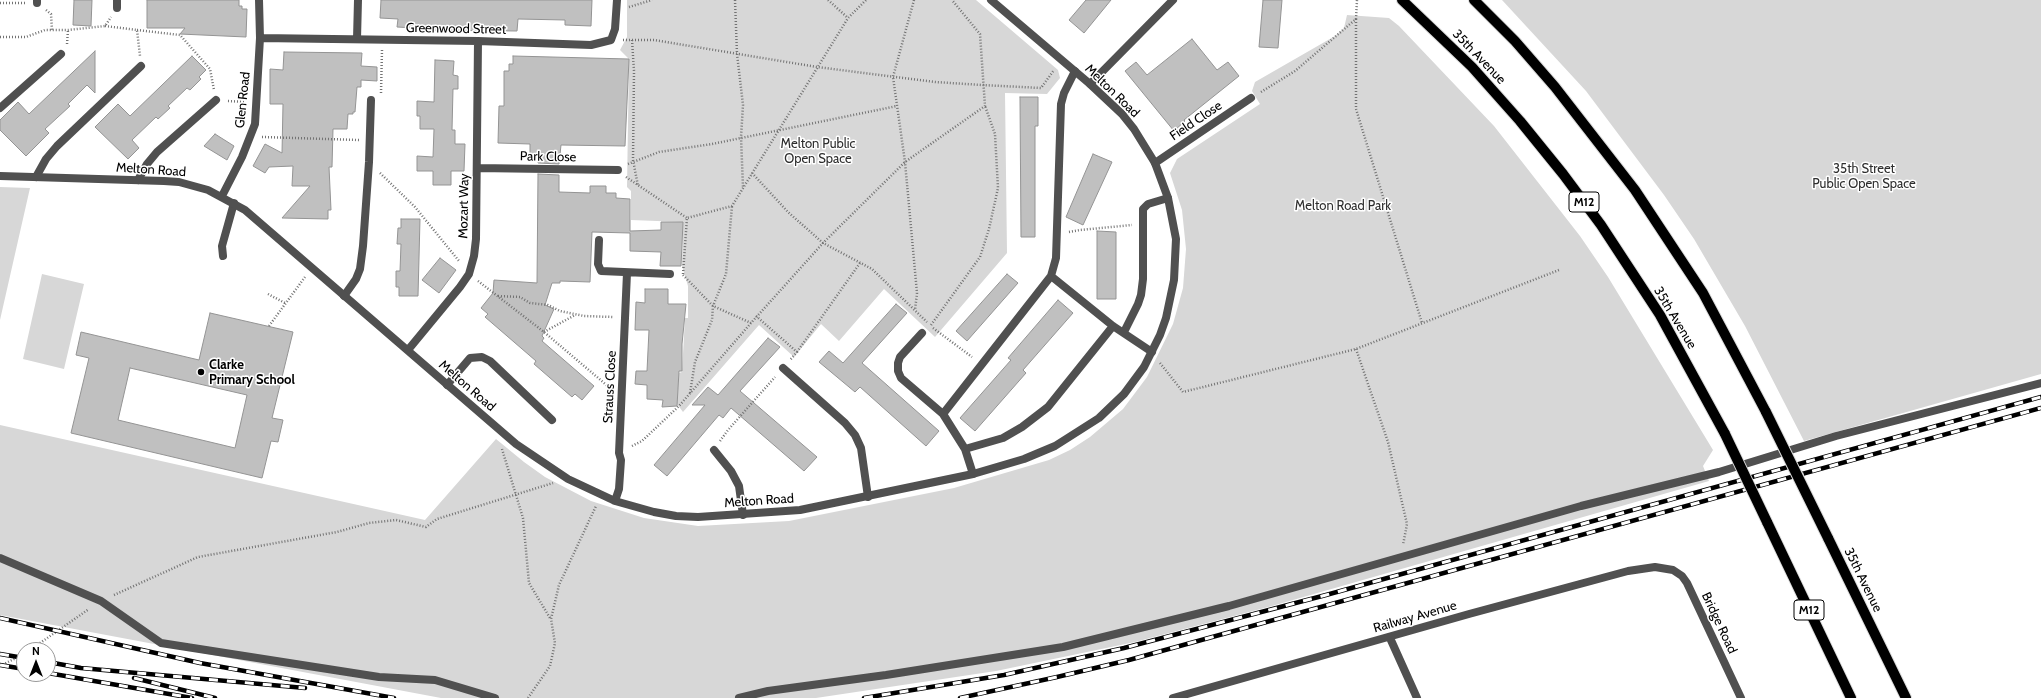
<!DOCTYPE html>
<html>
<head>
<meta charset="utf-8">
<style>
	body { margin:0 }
	#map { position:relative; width:2041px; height:698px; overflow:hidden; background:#fff; font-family:Cabin,sans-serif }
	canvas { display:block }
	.north { position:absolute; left:16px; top:642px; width:40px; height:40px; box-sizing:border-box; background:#fff; border:1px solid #999; border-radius:50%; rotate:0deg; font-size:11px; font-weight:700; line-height:16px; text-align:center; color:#000 }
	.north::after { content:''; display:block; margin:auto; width:14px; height:18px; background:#000; clip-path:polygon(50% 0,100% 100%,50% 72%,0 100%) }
</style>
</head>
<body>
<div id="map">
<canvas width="2041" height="698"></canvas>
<div class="north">N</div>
</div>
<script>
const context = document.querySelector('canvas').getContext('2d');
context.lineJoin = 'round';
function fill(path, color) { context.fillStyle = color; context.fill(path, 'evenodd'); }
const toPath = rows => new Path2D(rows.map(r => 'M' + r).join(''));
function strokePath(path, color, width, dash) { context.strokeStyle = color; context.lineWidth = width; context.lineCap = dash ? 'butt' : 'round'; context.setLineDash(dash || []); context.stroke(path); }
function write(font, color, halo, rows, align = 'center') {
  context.font = font + ' Cabin,sans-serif'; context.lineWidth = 3; context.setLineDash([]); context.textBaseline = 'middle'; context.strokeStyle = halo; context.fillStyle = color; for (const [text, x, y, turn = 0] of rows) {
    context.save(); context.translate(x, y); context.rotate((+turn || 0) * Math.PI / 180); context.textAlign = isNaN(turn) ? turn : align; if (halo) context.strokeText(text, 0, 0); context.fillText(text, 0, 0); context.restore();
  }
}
const green = toPath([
	[627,0,976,0,1058,70,1060,78,1047,94,1005,93,1007,253,935,337,884,289,839,341,821,324,794,357,759,325,683,412,677,404,679,373,682,372,685,318,688,318,688,286,682,266,683,222,631,220,631,191,627,187,629,59,620,50,627,37],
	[1502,0,2041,0,2041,374,1804,441,1745,326,1694,239,1664,195,1586,91],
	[1347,15,1389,18,1399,26,1494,126,1580,236,1608,277,1713,450,1703,466,1709,481,1272,606,1135,642,996,671,816,698,441,698,0,615,0,425,425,520,496,439,524,462,545,477,591,501,644,518,698,526,789,521,954,488,1049,460,1070,450,1090,437,1123,409,1147,377,1173,324,1183,288,1186,249,1182,210,1170,173,1177,159,1260,104,1252,91,1255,82,1335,36,1344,28],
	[0,187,30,188,0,320],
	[42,274,84,284,64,369,23,359]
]);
const building = toPath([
	[74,0,92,0,91,26,73,25,74,0],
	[147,0,239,0,239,6,242,6,242,9,247,9,246,37,180,34,185,28,147,28,147,0],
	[381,0,592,0,591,26,565,25,565,20,518,19,517,31,415,30,415,28,397,27,398,19,380,18,381,0],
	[1086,0,1111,0,1084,33,1069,20,1086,0],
	[1263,0,1282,0,1278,48,1259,47,1263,0],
	[1192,39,1217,70,1228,62,1239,76,1184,120,1185,121,1174,131,1125,71,1136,62,1147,75,1192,39],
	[95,51,95,93,87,85,68,104,70,106,45,129,49,133,26,156,0,130,0,120,18,102,29,114,95,51],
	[284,52,362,53,361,66,377,67,377,81,361,80,361,87,357,87,355,112,353,112,353,114,348,114,347,129,333,129,332,167,329,167,331,210,328,210,328,219,282,218,310,186,292,186,293,166,269,167,265,173,253,166,265,144,282,153,283,104,270,104,270,69,283,70,284,52],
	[192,56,206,70,199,77,201,79,190,90,187,88,168,106,170,108,158,119,156,117,132,140,139,148,128,159,95,127,118,104,130,116,192,56],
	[513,56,629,59,625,146,561,145,559,164,538,163,539,158,530,158,530,144,498,143,499,106,504,106,504,71,509,71,509,64,513,64,513,56],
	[435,60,454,61,453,75,458,76,458,89,453,89,452,130,455,130,455,144,465,144,464,171,451,171,451,185,433,185,433,171,417,171,417,156,433,157,434,129,420,129,420,116,417,116,417,101,434,102,435,60],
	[1020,97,1038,97,1038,126,1035,126,1035,237,1021,237,1020,97],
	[215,134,234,146,227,160,204,146,215,134],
	[1093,154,1112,162,1083,225,1066,217,1093,154],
	[538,174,559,175,559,192,590,193,590,186,606,186,606,193,616,193,616,198,630,199,630,231,661,230,661,222,683,222,681,266,660,266,661,252,630,251,630,233,592,232,590,282,560,281,560,283,552,283,545,305,554,309,542,336,544,338,542,341,594,386,582,400,575,394,572,397,534,364,536,361,485,317,488,314,481,308,493,293,494,280,537,283,538,174],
	[401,219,420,219,418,296,399,296,399,287,396,287,396,271,400,271,401,244,397,244,398,228,401,228,401,219],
	[1097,231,1116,232,1116,299,1097,299,1097,231],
	[440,258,456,270,439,293,422,280,440,258],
	[1007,274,1018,283,967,341,956,331,1007,274],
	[645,289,668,289,668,304,686,304,682,344,682,371,679,371,677,406,662,407,663,400,647,399,647,385,635,384,636,371,647,371,649,330,635,330,636,302,645,303,645,289],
	[1058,300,1073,313,1023,370,1026,373,975,431,960,418,1011,360,1008,358,1058,300],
	[896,304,907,313,862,363,939,431,926,446,860,387,855,392,819,362,829,351,843,363,896,304],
	[210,313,293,332,272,418,283,420,278,442,271,441,262,478,71,433,89,358,76,355,81,332,199,360,210,313],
	[130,368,247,395,235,448,118,420,130,368],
	[768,338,780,347,740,391,817,457,804,471,731,408,723,418,719,415,667,476,654,465,705,405,692,405,708,387,718,395,768,338]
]);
const path = toPath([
	[735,0,737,54,743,105,741,137,743,187],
	[828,0,848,18],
	[914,0,893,77,905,162,917,293,915,310],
	[0,3,25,3],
	[629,7,652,0],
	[46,10,51,14,52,30],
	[1356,19,1356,109,1422,323],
	[105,26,137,30,140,56],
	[137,30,180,35,210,69,214,90],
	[0,37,26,37,45,30,68,30,105,26,111,17],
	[623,40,654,40,817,67,935,82,982,85,1041,88,1054,70],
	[632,40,634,71,633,160,638,186],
	[67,44,68,30],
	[1261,92,1295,71,1356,19,1357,0],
	[381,93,382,50],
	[228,101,245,102],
	[262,137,359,140],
	[628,164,659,152,712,144,897,106],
	[380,173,415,207,459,261],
	[752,173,788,212,823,243,872,269,927,322],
	[626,177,687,218],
	[1069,232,1080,230,1132,225],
	[683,274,687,218,732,206,848,18,866,0],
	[683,275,713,306,751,323],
	[478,281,544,332,610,388],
	[268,294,285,303],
	[498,296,520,297,530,303,548,305,560,311,584,316,613,317],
	[756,316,797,352,790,360],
	[931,325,980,257,989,229,998,188,995,134,985,106],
	[269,326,305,277],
	[933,328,972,357],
	[544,332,575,315],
	[1356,349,1388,442,1407,524,1403,545],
	[797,352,860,263],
	[1160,363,1183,392,1356,349,1559,270],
	[690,393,695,362,712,320,713,306,726,274,732,206],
	[720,441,728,430,775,377],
	[632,446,642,441,679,406,751,323,823,243,905,162,985,106,980,34,952,0],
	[502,449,523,518,529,583,550,618],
	[114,595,198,557,337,532,369,523,396,520,426,527,437,519,553,483],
	[30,650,89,609],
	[0,666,24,654],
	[528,698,550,666,555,643,551,619,559,585,596,506]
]);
const service = toPath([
	[1090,84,1173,0],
	[0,108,61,54],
	[1155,163,1251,98],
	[36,177,46,159,57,146,141,66],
	[138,180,147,164,157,152,216,100],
	[223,256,222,246,234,203],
	[1051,276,1056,258,1061,104,1064,93,1075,71],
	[344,296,356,279,360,269,363,246,369,162,371,100],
	[1124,332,1138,304,1141,295,1143,279,1143,209,1148,204,1168,198],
	[922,333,900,357,898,363,898,371,901,378,943,414,965,449,973,474],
	[783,368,845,423,855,435,861,448,868,497],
	[447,385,470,358,482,357,490,361,552,420],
	[943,414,1051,276,1113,326,1152,352],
	[965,449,1003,438,1022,427,1048,407,1113,326],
	[714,450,731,471,739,486,743,515],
	[0,558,101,601,161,643,379,677,435,680,495,698],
	[739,698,768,691,886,675,1063,647,1229,606,1581,506,1719,472,1836,436,2041,383]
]);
const minor = toPath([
	[117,0,117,8],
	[37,3,37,0],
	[260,38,478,41,591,45,611,40,615,29,617,0],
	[357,39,358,0],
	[477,168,618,170],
	[0,176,164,181,179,182,208,190,245,210,516,444,568,479,615,501,654,512,676,516,698,517,800,510,973,474,1024,459,1055,446,1099,418,1124,394,1144,367,1160,335,1166,318,1174,280,1176,239,1168,198,1155,163,1134,129,1122,114,1090,84,991,0],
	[222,196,242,157,255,124,260,38,259,0],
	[599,240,598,264,601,271,670,274],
	[408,350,460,287,469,274,474,256,476,239,478,41],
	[615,501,619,489,621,460,619,453,627,273],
	[1390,638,1417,698],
	[1173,698,1469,614,1628,571,1655,567,1673,570,1682,576,1687,583,1741,698]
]);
const primary = toPath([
	[1402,0,1472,67,1520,121,1563,174,1601,225,1660,315,1725,434],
	[1474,0,1515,41,1555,87,1635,190,1703,293,1766,412],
	[1767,522,1851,698],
	[1828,538,1906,698]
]);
const rail = toPath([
	[0,618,200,663,394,698],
	[0,654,24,658],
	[48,662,81,668,305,688],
	[0,665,24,669],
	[48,673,192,698],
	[134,678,215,698],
	[864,698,1004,675,1124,648,1326,595,2041,397],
	[960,698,1057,677,1129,660,2041,408]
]);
const primaryBridge = toPath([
	[1766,412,1828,538],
	[1725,434,1767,522]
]);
const markers = [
	[201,372,4,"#000"]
];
const shields = [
	[1584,202,30],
	[1809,610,30]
];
const shieldNames = [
	["M12",1584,202],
	["M12",1809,610]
];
const streetNames = [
	["Greenwood Street",456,29,1],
	["35th Avenue",1479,57,46],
	["Melton Road",1112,91,44],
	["Glen Road",243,100,-84],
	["Field Close",1196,121,-34],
	["Park Close",548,157,1],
	["Melton Road",151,170,4],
	["Mozart Way",464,206,-89],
	["35th Avenue",1675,318,59],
	["Melton Road",467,386,41],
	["Strauss Close",610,387,-87],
	["Melton Road",759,501,-4],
	["35th Avenue",1863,580,64],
	["Railway Avenue",1415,617,-16],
	["Bridge Road",1719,623,65]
];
const parkNames = [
	["Melton Public",818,144],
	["Open Space",818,159],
	["35th Street",1864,169],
	["Public Open Space",1864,184],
	["Melton Road Park",1343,206]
];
const poiNames = [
	["Clarke",209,365],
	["Primary School",209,380]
];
fill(green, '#d7d7d7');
fill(building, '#c0c0c0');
strokePath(building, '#949494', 1);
strokePath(primary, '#dbdbdb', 12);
strokePath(path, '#727272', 2.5, [1, 2]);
strokePath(service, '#505050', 8);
strokePath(minor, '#505050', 8);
strokePath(primary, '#000', 10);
strokePath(rail, '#000', 4.5);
strokePath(rail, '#fff', 3, [9]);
strokePath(primaryBridge, '#dbdbdb', 12, []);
strokePath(primaryBridge, '#000', 10);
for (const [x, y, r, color] of markers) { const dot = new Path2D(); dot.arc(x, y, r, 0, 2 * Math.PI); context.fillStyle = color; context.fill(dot); strokePath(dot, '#fff', 1.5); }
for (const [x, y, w] of shields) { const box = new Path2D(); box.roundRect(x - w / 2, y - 10, w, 20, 3); context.fillStyle = '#fff'; context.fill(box); strokePath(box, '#000', 1); }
write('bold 12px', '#000', null, shieldNames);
write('13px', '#000', '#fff', streetNames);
write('13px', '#2e2e2e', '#fff', parkNames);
write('bold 13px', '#000', '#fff', poiNames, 'left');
</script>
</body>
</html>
